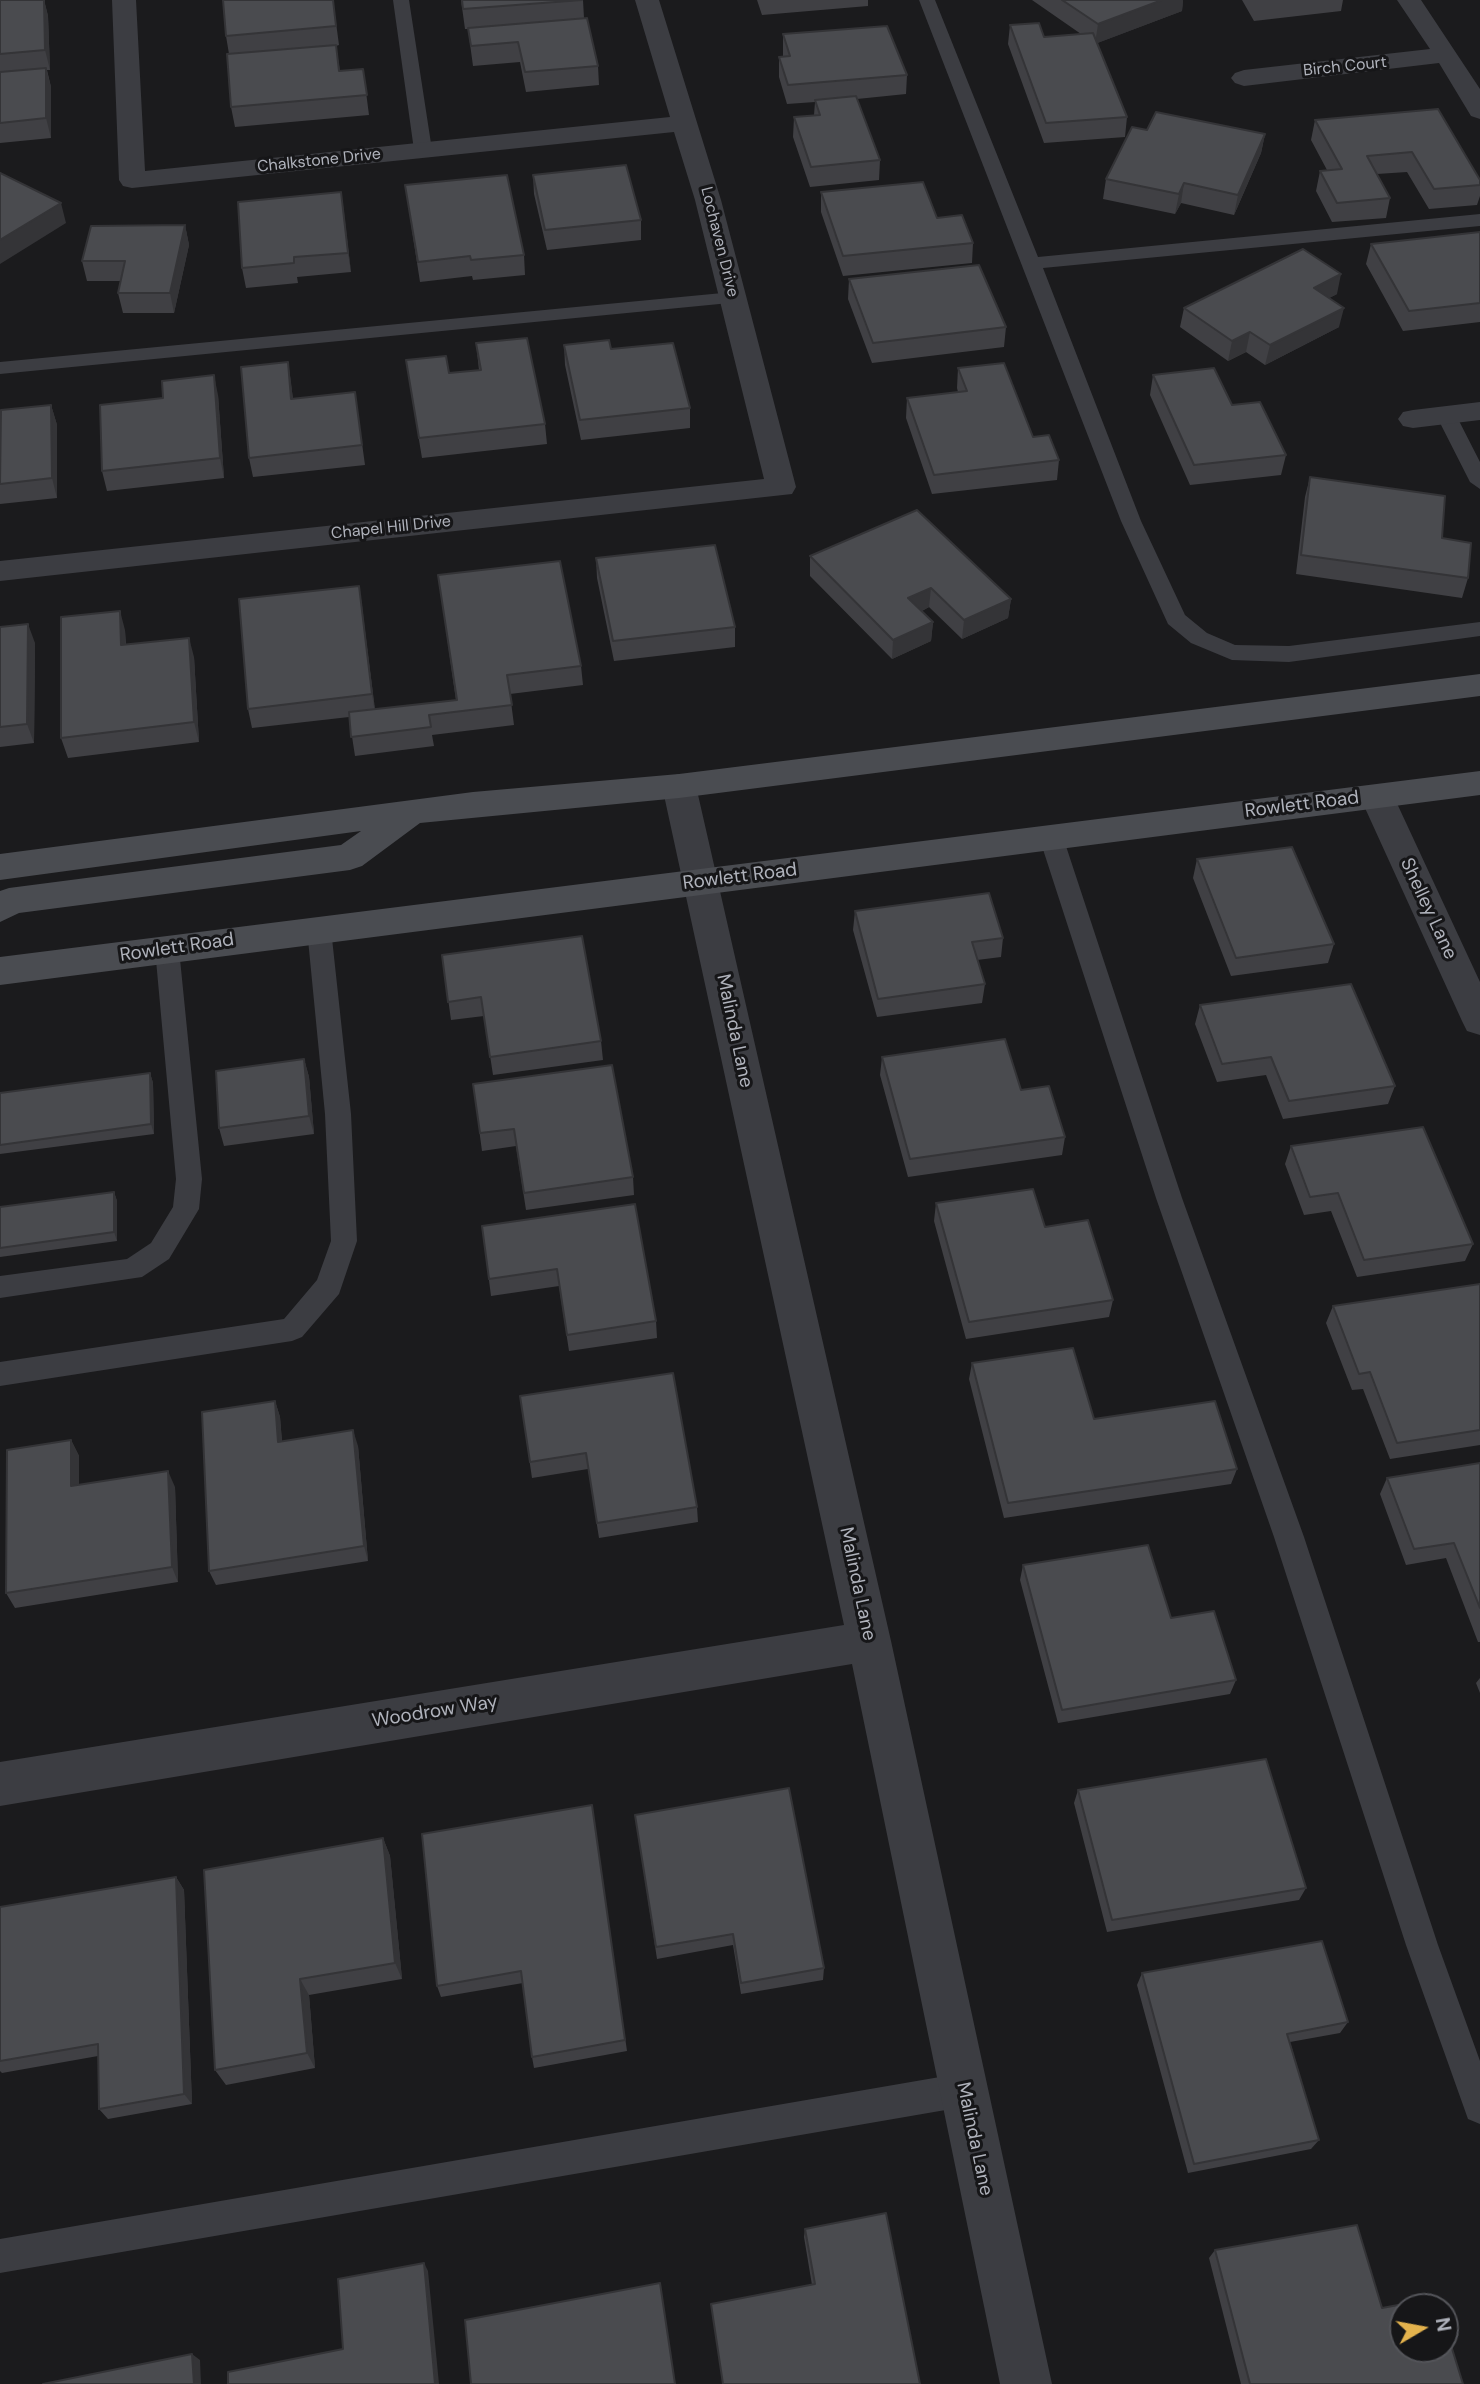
<!DOCTYPE html>
<html>
<head>
<meta charset="utf-8">
<style>
	body { margin:0 }
	#map { position:relative; width:1480px; height:2384px; overflow:hidden; background:#1b1b1d; font-family:"DM Sans",sans-serif }
	canvas { display:block }
	.north { position:absolute; left:1389px; top:2293px; width:70px; height:70px; box-sizing:border-box; background:#161618; border:2px solid #535459; border-radius:50%; rotate:80deg; font-size:19px; font-weight:700; line-height:28px; text-align:center; color:#afb2bb }
	.north::after { content:''; display:block; margin:auto; width:24px; height:32px; background:#e3b24d; clip-path:polygon(50% 0,100% 100%,50% 72%,0 100%) }
</style>
</head>
<body>
<div id="map">
<canvas width="1480" height="2384"></canvas>
<div class="north">N</div>
</div>
<script>
const context = document.querySelector('canvas').getContext('2d');
context.lineJoin = 'round';
const toPath = rows => new Path2D(rows.map(r => 'M' + r).join(''));
function fill(path, color) { context.fillStyle = color; context.fill(path, 'evenodd'); }
function strokePath(path, color, width, dash) { context.strokeStyle = color; context.lineWidth = width; context.lineCap = dash ? 'butt' : 'round'; context.setLineDash(dash || []); context.stroke(path); }
function write(font, color, halo, rows, align = 'center') {
  context.font = font + ' "DM Sans",sans-serif'; context.lineWidth = 6; context.setLineDash([]); context.textBaseline = 'middle'; context.strokeStyle = halo; context.fillStyle = color; for (const [text, x, y, turn = 0] of rows) {
    context.save(); context.translate(x, y); context.rotate((+turn || 0) * Math.PI / 180); context.textAlign = isNaN(turn) ? turn : align; if (halo) context.strokeText(text, 0, 0); context.fillText(text, 0, 0); context.restore();
  }
}
const service = toPath([
	[393,0,409,0,432,150,423,155,414,150,393,0],
	[919,0,935,0,1038,257,1480,214,1480,226,1043,268,1141,521,1185,615,1207,633,1235,645,1289,646,1480,622,1480,636,1289,662,1232,660,1191,643,1168,624,1121,521,919,0],
	[733,292,743,298,740,302,0,374,0,362,733,292],
	[1446,409,1456,415,1480,462,1480,489,1470,482,1436,415,1446,409],
	[1051,828,1059,831,1063,837,1182,1198,1304,1537,1438,1945,1480,2061,1480,2124,1468,2119,1406,1945,1274,1537,1156,1198,1039,837,1043,831,1051,828],
	[319,920,328,923,331,929,351,1114,357,1241,339,1294,302,1337,292,1341,0,1386,0,1362,284,1319,317,1280,331,1241,325,1114,307,929,310,923,319,920],
	[167,940,176,942,179,949,202,1179,199,1209,169,1259,142,1277,0,1298,0,1276,127,1259,151,1243,173,1207,176,1179,155,949,158,942,167,940],
	[963,2073,975,2078,980,2090,975,2102,963,2107,0,2273,0,2239,963,2073]
]);
const minor = toPath([
	[112,0,136,0,145,171,670,117,635,0,659,0,721,200,796,487,792,494,0,581,0,561,764,479,695,200,674,132,132,188,123,186,119,180,112,0],
	[1397,0,1421,0,1480,89,1480,119,1471,116,1439,63,1244,86,1235,83,1231,78,1235,73,1244,70,1430,49,1397,0],
	[1480,402,1480,420,1413,428,1403,426,1398,419,1403,412,1413,410,1480,402],
	[679,774,691,777,696,786,891,1641,1052,2384,1000,2384,852,1664,0,1806,0,1762,844,1625,662,786,667,777,679,774],
	[1377,785,1389,788,1394,797,1480,982,1480,1035,1467,1031,1462,1021,1360,797,1365,788,1377,785]
]);
const secondary = toPath([
	[1480,674,1480,696,679,798,420,823,362,866,350,870,19,913,0,922,0,891,9,888,341,845,361,831,0,880,0,854,473,792,679,774,1480,674],
	[1480,771,1480,795,0,985,0,957,1480,771]
]);
const wall = toPath([
	[0,0,44,0,48,16,50,70,47,70,51,87,51,138,0,143],
	[333,0,339,45,336,46,340,71,363,69,369,115,235,127,231,107,229,54,226,36],
	[461,0,583,0,584,18,598,66,599,85,526,92,520,62,473,66,468,29,465,29],
	[757,0,868,0,868,6,762,15],
	[1032,0,1183,0,1182,11,1097,43,1127,117,1125,137,1044,143,1008,44,1010,25,1044,37,1081,34],
	[1242,0,1343,0,1341,11,1254,21],
	[783,34,907,75,906,94,857,99,880,160,879,180,810,187,793,137,794,117,814,115,815,102,787,104,779,77,779,57,783,57],
	[1438,109,1480,180,1480,196,1477,205,1429,209,1407,172,1377,174,1390,198,1386,218,1332,222,1316,191,1320,171,1327,170,1311,140,1315,120],
	[1147,130,1265,134,1261,153,1234,215,1181,203,1175,214,1103,199,1106,179],
	[533,175,641,220,641,240,547,250,534,194],
	[405,185,524,255,525,275,473,280,472,276,420,282],
	[341,192,351,272,297,277,298,283,246,288,242,268],
	[821,192,937,218,973,243,972,263,843,276,821,212],
	[185,225,189,245,174,313,123,313,118,293,121,281,87,281,82,261],
	[1480,232,1480,322,1403,331,1366,264,1371,244],
	[849,279,1006,327,1004,347,872,363,848,299],
	[1337,294,1329,298,1339,327,1265,365,1246,352,1228,361,1180,327,1184,308],
	[476,343,545,424,547,444,422,458,409,380,479,370],
	[564,345,611,349,690,408,690,428,581,440,565,365],
	[288,362,293,399,355,392,365,465,253,477,249,458],
	[958,368,1059,460,1057,480,932,494,906,418,907,398,958,392,957,388],
	[1153,375,1232,405,1286,455,1281,475,1190,485,1150,395],
	[218,395,224,478,107,491,102,471],
	[51,405,57,425,57,498,0,504,0,433],
	[1310,477,1442,538,1468,578,1462,598,1296,574,1305,497],
	[810,556,1011,599,1008,618,962,639,929,607,922,611,933,622,931,641,892,659,810,576],
	[596,558,735,627,735,647,614,661,597,578],
	[438,575,581,666,583,685,510,694,514,725,432,735,434,746,355,756,349,717,252,728,248,709,359,586,375,709,456,700],
	[0,627,35,643,34,743,0,747],
	[125,630,126,645,194,657,199,742,68,758,61,738],
	[1197,859,1334,944,1328,963,1231,976,1193,878],
	[855,911,1003,938,1001,957,977,960,985,984,982,1003,877,1017,853,930],
	[442,955,601,1041,603,1060,493,1075,484,1016,451,1020],
	[1200,1005,1395,1086,1388,1104,1283,1119,1266,1075,1217,1082,1195,1024],
	[882,1057,1021,1090,1065,1137,1062,1155,908,1177,880,1075],
	[304,1059,309,1077,314,1134,224,1146,219,1128],
	[150,1073,153,1083,154,1134,0,1154,0,1093],
	[473,1084,633,1177,634,1195,526,1210,516,1146,482,1151],
	[1291,1146,1473,1244,1465,1261,1357,1277,1331,1211,1304,1215,1285,1164],
	[114,1192,117,1201,117,1241,0,1257,0,1207],
	[936,1203,1045,1227,1113,1300,1109,1317,966,1339,934,1221],
	[482,1226,656,1321,657,1338,569,1351,559,1286,491,1296],
	[1480,1284,1480,1445,1390,1459,1363,1389,1352,1390,1326,1323,1333,1306],
	[972,1363,1094,1419,1237,1469,1231,1484,1004,1518,969,1379],
	[520,1396,697,1507,698,1522,599,1538,588,1469,532,1478],
	[275,1401,280,1417,282,1441,358,1446,368,1561,216,1585,209,1571],
	[71,1440,79,1456,79,1485,175,1487,178,1582,15,1608,6,1593],
	[1480,1463,1480,1642,1478,1642,1446,1558,1406,1565,1380,1494,1387,1478],
	[1023,1565,1171,1618,1236,1680,1230,1694,1058,1723,1020,1580],
	[1480,1678,1480,1693,1476,1683],
	[1078,1790,1306,1888,1299,1900,1107,1932,1074,1803],
	[592,1805,627,2051,534,2068,532,2057,523,1983,441,1997,437,1986],
	[635,1815,824,1968,823,1980,741,1994,733,1945,657,1959],
	[383,1838,390,1856,402,1979,309,1995,315,2068,226,2085,215,2070],
	[176,1877,184,1890,192,2104,108,2119,99,2109,98,2056,2,2073,0,2071,0,1907],
	[1142,1973,1348,2022,1340,2033,1290,2042,1319,2140,1311,2149,1188,2173,1137,1985],
	[805,2229,920,2384,723,2384,711,2304,812,2285,804,2237],
	[1215,2250,1382,2308,1463,2384,1241,2384,1209,2258]
]);
const shadedWall = toPath([
	[44,0,48,16,50,70,45,50],
	[1162,0,1183,0,1182,11,1095,44,1098,24],
	[46,68,51,87,51,138,46,118],
	[1265,134,1261,153,1234,215,1238,195],
	[1184,183,1181,203,1175,214,1179,194],
	[341,192,344,212,351,272,348,253],
	[61,203,66,223,0,264,0,240],
	[185,225,189,245,174,313,170,293],
	[1341,274,1337,294,1310,308,1314,288],
	[1344,308,1339,327,1265,365,1270,345],
	[1250,332,1246,352,1228,361,1232,341],
	[288,362,291,382,295,419,291,399],
	[214,375,218,395,224,478,220,458],
	[51,405,57,425,57,498,52,478],
	[359,586,362,605,375,713,372,694],
	[931,588,929,607,907,618,908,598],
	[1011,599,1008,618,962,639,964,620],
	[120,611,125,630,126,665,121,645],
	[933,622,931,641,892,659,893,640],
	[28,624,35,643,34,743,27,724],
	[189,638,194,657,199,742,194,722],
	[304,1059,309,1077,314,1134,309,1116],
	[150,1073,153,1083,154,1134,151,1124],
	[114,1192,117,1201,117,1241,114,1232],
	[275,1401,280,1417,283,1458,278,1442],
	[353,1430,358,1446,368,1561,364,1546],
	[71,1440,79,1456,79,1501,71,1486],
	[168,1471,175,1487,178,1582,172,1567],
	[383,1838,390,1856,402,1979,395,1963],
	[176,1877,184,1890,192,2104,184,2094],
	[300,1979,309,1995,315,2068,307,2053],
	[424,2263,428,2271,439,2384,435,2384],
	[192,2354,200,2360,201,2384,194,2384]
]);
const building = toPath([
	[0,0,44,0,45,50,0,54,0,0],
	[223,0,333,0,336,26,226,36,223,0],
	[462,0,582,0,463,9,462,0],
	[1062,0,1162,0,1098,24,1062,0],
	[587,18,598,66,525,72,518,42,471,46,468,28,587,18],
	[1039,23,1044,37,1093,33,1127,117,1046,123,1010,25,1039,23],
	[887,26,907,75,788,85,779,57,790,56,783,34,887,26],
	[336,45,339,71,363,69,367,95,231,107,227,54,336,45],
	[46,68,46,118,0,123,0,72,46,68],
	[856,96,880,160,811,167,794,117,820,115,815,100,856,96],
	[1438,109,1480,180,1480,185,1434,189,1412,152,1367,156,1390,198,1337,203,1320,171,1342,169,1315,120,1438,109],
	[1156,112,1265,134,1238,195,1184,183,1179,194,1106,179,1132,127,1147,130,1156,112],
	[626,165,641,220,545,230,533,175,626,165],
	[0,173,61,203,0,240,0,173],
	[507,175,524,255,471,260,470,256,418,262,405,185,507,175],
	[923,182,937,218,962,215,973,243,843,256,821,192,923,182],
	[341,192,348,253,294,257,294,263,242,268,238,202,341,192],
	[185,225,170,293,118,293,125,261,82,261,91,226,185,225],
	[1480,232,1480,303,1409,311,1371,244,1480,232],
	[1303,249,1341,274,1314,288,1344,308,1270,345,1250,332,1232,341,1184,308,1303,249],
	[979,265,1006,327,873,343,849,279,979,265],
	[527,338,545,424,419,438,406,360,446,356,449,373,481,370,476,343,527,338],
	[609,340,611,349,673,343,690,408,580,420,564,345,609,340],
	[288,362,291,399,355,392,362,445,249,458,241,367,288,362],
	[1004,363,1033,437,1049,435,1059,460,934,475,907,398,967,391,958,368,1004,363],
	[1214,368,1232,405,1260,402,1286,455,1194,465,1153,375,1214,368],
	[214,375,220,458,102,471,100,405,163,398,162,381,214,375],
	[51,405,52,478,0,484,1,410,51,405],
	[1310,477,1445,496,1442,538,1471,543,1468,578,1301,555,1310,477],
	[917,510,1011,599,964,620,931,588,908,598,933,622,893,640,810,556,917,510],
	[715,545,735,627,613,641,596,558,715,545],
	[560,561,581,666,507,675,512,705,429,715,431,727,351,737,349,712,457,700,438,575,560,561],
	[359,586,372,694,248,709,239,599,359,586],
	[120,611,121,645,189,638,194,722,61,738,61,617,120,611],
	[28,624,27,724,0,727,0,627,28,624],
	[1292,847,1334,944,1236,958,1197,859,1292,847],
	[989,893,1003,938,972,942,985,984,878,999,855,911,989,893],
	[582,936,601,1041,490,1057,481,997,448,1002,442,955,582,936],
	[1351,984,1395,1086,1289,1101,1271,1057,1222,1064,1200,1005,1351,984],
	[1005,1039,1021,1090,1049,1086,1065,1137,910,1159,882,1057,1005,1039],
	[304,1059,309,1116,219,1128,216,1071,304,1059],
	[612,1065,633,1177,524,1193,514,1129,480,1133,473,1084,612,1065],
	[150,1073,151,1124,0,1145,0,1093,150,1073],
	[1423,1127,1473,1244,1364,1260,1338,1193,1310,1197,1291,1146,1423,1127],
	[1033,1189,1045,1227,1088,1220,1113,1300,969,1322,936,1203,1033,1189],
	[114,1192,114,1232,0,1248,0,1207,114,1192],
	[635,1204,656,1321,567,1335,557,1269,489,1279,482,1226,635,1204],
	[1480,1284,1480,1430,1397,1443,1370,1372,1359,1374,1333,1306,1480,1284],
	[1073,1348,1094,1419,1215,1401,1237,1469,1008,1503,972,1363,1073,1348],
	[673,1373,697,1507,597,1523,586,1453,530,1462,520,1396,673,1373],
	[275,1401,278,1442,353,1430,364,1546,209,1571,202,1412,275,1401],
	[71,1440,71,1486,168,1471,172,1567,6,1593,7,1450,71,1440],
	[1480,1463,1480,1608,1454,1543,1414,1549,1387,1478,1480,1463],
	[1148,1545,1171,1618,1214,1611,1236,1680,1062,1710,1023,1565,1148,1545],
	[1266,1759,1306,1888,1112,1920,1078,1790,1266,1759],
	[789,1788,824,1968,741,1983,733,1934,656,1947,635,1815,789,1788],
	[592,1805,625,2040,532,2057,521,1971,437,1986,422,1834,592,1805],
	[383,1838,395,1963,300,1979,307,2053,215,2070,204,1870,383,1838],
	[176,1877,184,2094,99,2109,98,2044,0,2061,0,1907,176,1877],
	[1322,1941,1348,2022,1287,2034,1319,2140,1194,2164,1142,1973,1322,1941],
	[886,2213,920,2384,723,2384,711,2304,815,2284,805,2229,886,2213],
	[1357,2225,1382,2308,1436,2298,1439,2307,1403,2307,1403,2349,1445,2349,1445,2326,1463,2384,1250,2384,1215,2250,1357,2225],
	[424,2263,435,2384,228,2384,228,2372,343,2349,338,2279,424,2263],
	[660,2283,675,2384,471,2384,465,2320,660,2283],
	[192,2354,194,2384,43,2384,192,2354]
]);
const farStreetnames = [
	["Birch Court",1345,67,-6],
	["Chalkstone Drive",319,161,-6],
	["Lochaven Drive",719,242,76],
	["Chapel Hill Drive",391,528,-6]
];
const streetNames = [
	["Rowlett Road",1302,805,-7],
	["Rowlett Road",740,877,-7],
	["Shelley Lane",1428,909,65],
	["Rowlett Road",177,948,-8],
	["Malinda Lane",734,1031,78],
	["Malinda Lane",857,1584,78],
	["Woodrow Way",435,1712,-9],
	["Malinda Lane",974,2139,78]
];
fill(service, '#3c3d42');
fill(minor, '#3c3d42');
fill(secondary, '#4a4c51');
fill(wall, '#404044');
fill(shadedWall, '#343437');
fill(building, '#4a4b4f');
strokePath(building, '#343437', 2);
write('16px', '#afb2bb', '#161618', farStreetnames);
write('19px', '#afb2bb', '#161618', streetNames);
</script>
</body>
</html>
